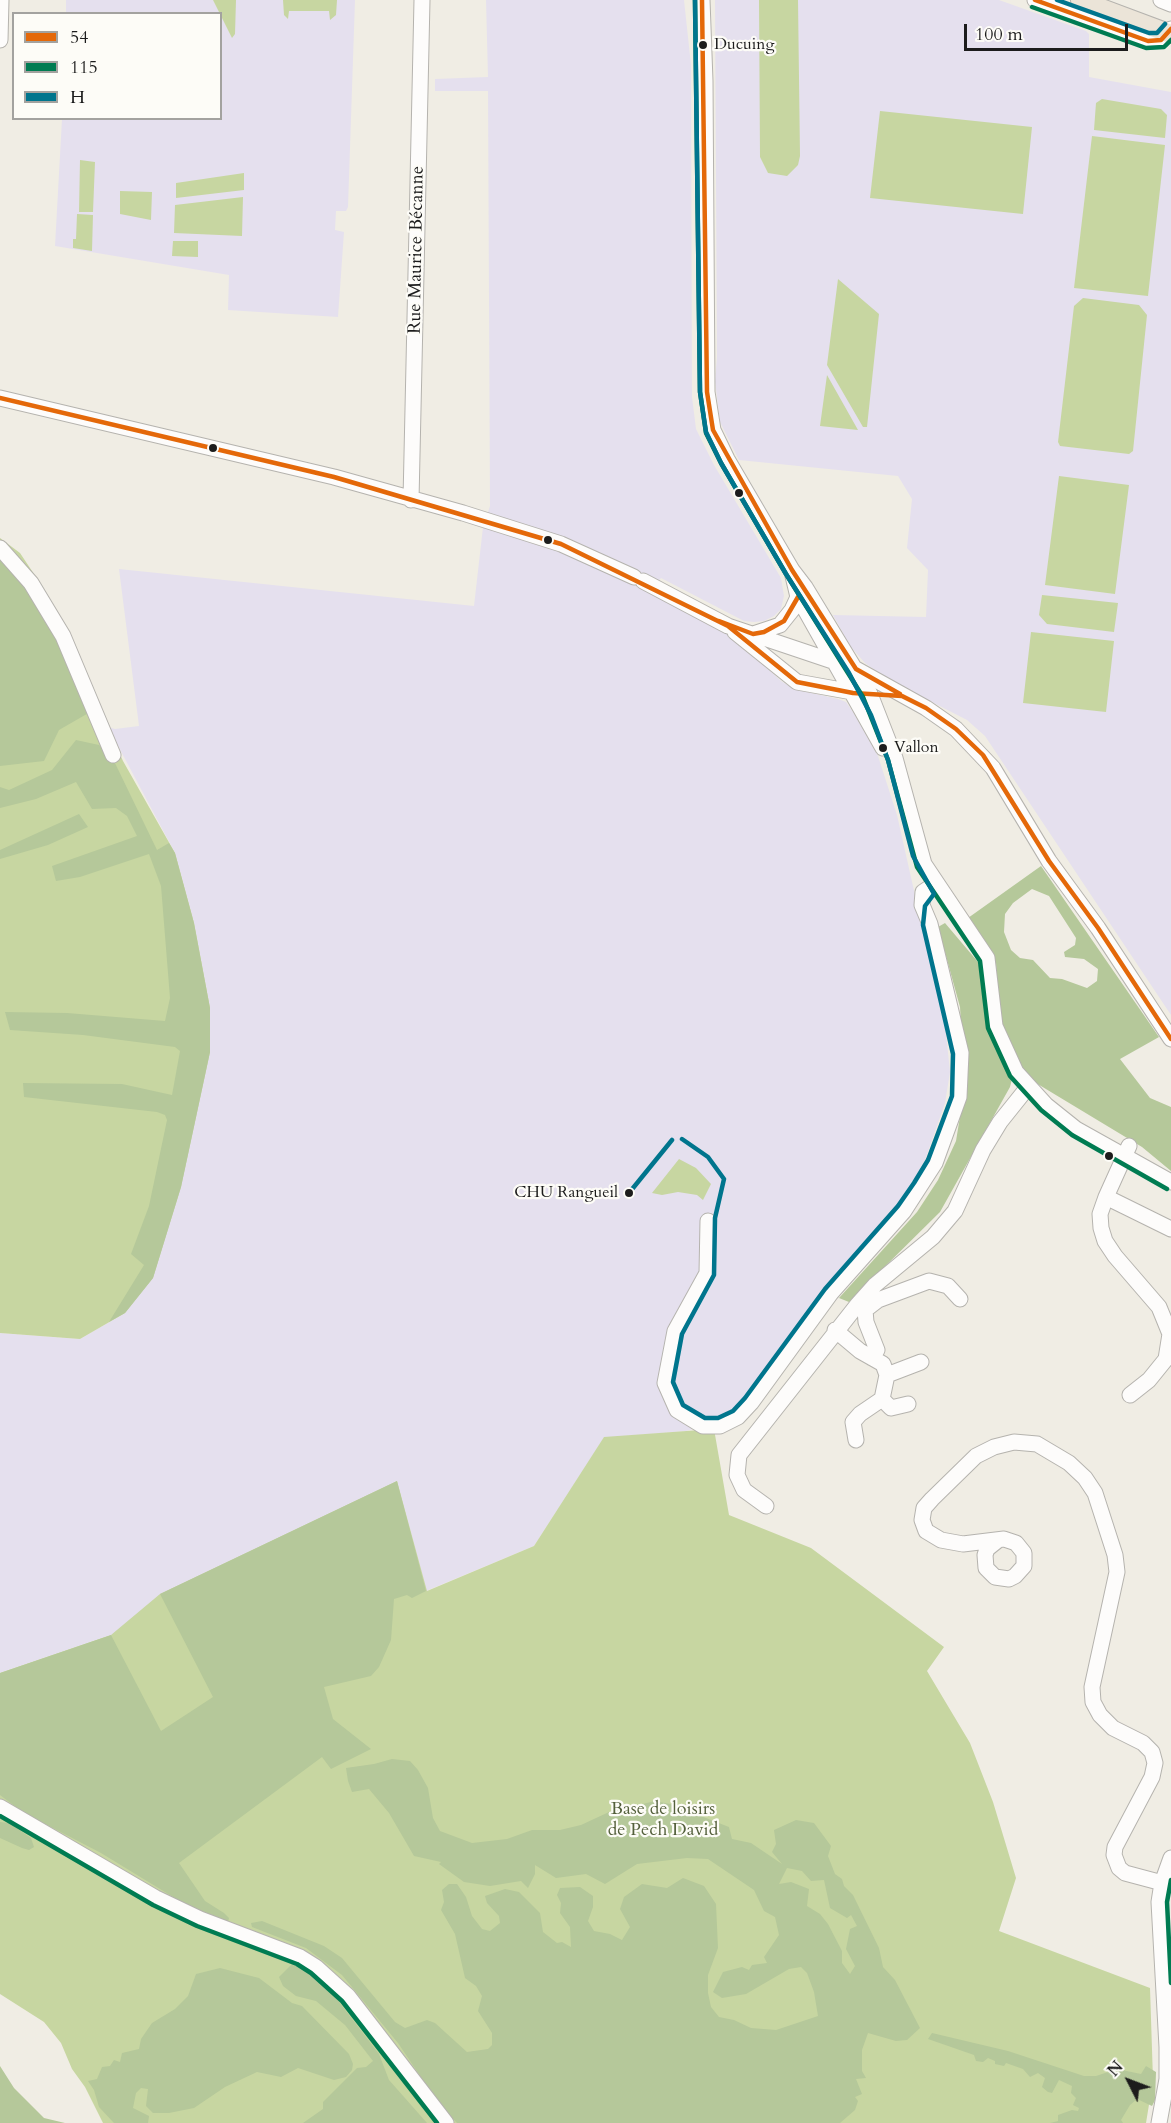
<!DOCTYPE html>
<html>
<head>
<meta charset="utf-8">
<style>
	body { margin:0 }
	#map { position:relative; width:1171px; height:2123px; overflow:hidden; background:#f0ede4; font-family:Cardo,serif }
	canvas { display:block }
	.legend { position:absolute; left:12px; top:12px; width:210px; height:108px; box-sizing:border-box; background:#fdfcf7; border:2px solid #a3a29f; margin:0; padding:8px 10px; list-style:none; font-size:18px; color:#1c1c1c }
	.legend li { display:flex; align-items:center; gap:12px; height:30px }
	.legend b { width:30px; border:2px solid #a3a29f }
	.north { position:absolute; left:1099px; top:2051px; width:60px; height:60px; -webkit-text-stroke:4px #fdfcf7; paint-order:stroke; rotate:312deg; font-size:16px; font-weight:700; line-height:24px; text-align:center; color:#1c1c1c }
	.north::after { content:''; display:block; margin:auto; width:21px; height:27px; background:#1c1c1c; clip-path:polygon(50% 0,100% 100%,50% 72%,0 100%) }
	.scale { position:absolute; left:964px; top:24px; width:164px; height:27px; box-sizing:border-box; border:3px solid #1c1c1c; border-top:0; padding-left:8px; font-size:18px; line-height:21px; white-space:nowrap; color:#1c1c1c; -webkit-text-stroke:4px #fdfcf7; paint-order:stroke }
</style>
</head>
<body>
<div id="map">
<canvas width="1171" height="2123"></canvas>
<ul class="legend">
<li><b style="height:8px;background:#e46809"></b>54</li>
<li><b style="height:8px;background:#007c52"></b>115</li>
<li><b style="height:8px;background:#00758d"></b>H</li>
</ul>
<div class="north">N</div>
<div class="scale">100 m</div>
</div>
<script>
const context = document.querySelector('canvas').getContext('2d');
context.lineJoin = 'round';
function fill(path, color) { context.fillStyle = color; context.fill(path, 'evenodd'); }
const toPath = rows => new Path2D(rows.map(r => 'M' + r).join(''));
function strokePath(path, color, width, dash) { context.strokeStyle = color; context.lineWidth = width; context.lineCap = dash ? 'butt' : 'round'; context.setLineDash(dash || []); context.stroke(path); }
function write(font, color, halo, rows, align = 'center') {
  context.font = font + ' Cardo,serif'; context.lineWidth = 4.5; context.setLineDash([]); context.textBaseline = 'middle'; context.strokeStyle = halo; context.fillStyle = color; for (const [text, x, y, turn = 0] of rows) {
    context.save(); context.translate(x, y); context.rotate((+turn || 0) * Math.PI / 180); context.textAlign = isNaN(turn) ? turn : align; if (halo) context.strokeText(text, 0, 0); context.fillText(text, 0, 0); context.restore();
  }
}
const built = toPath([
	[66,0,355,0,348,207,346,211,336,211,335,230,344,232,338,317,228,310,229,275,55,246,62,119,220,118,220,14,66,13],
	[486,0,684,0,691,65,692,397,696,429,714,465,781,578,784,596,781,609,774,616,764,621,754,622,744,621,661,578,651,590,734,637,781,681,794,689,838,699,846,702,853,712,878,756,897,815,946,1033,950,1072,945,1103,925,1160,905,1195,746,1402,716,1422,686,1431,604,1438,534,1546,426,1591,397,1481,213,1697,111,1635,0,1673,0,1333,80,1339,125,1313,210,1052,210,1008,194,923,175,853,108,727,115,729,139,726,119,569,474,606,483,527,490,506,488,91,435,91,435,79,488,77],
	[715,0,999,0,1086,31,1089,34,1089,77,1171,92,1171,1015,985,736,967,720,887,679,865,663,850,646,833,615,926,617,928,570,907,548,912,499,898,476,739,460,720,422,715,381,717,357]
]);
const green = toPath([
	[213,0,236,0,235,34,232,38],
	[283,0,337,0,336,15,330,20,329,11,289,11,288,19,284,15],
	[759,0,798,0,800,156,798,165,787,176,768,173,760,157],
	[1102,99,1161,109,1167,115,1165,138,1094,130,1096,103],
	[880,111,1032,127,1023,214,870,198],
	[1092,136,1165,145,1148,296,1074,288],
	[80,160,95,162,93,212,79,212],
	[244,173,244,190,176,198,176,183],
	[120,191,152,192,151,220,120,214],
	[243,197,242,236,174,233,175,205],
	[77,214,93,215,92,251,73,248,73,239,76,239],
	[173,241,198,241,198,257,172,256],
	[838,279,879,314,867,427,863,427,827,365],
	[1083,298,1139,305,1147,315,1133,451,1129,454,1060,446,1058,442,1074,306],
	[827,375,858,430,820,426],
	[1059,476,1129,485,1115,594,1045,585],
	[0,538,20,553,44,589,123,761,175,853,194,923,210,1008,210,1052,181,1187,153,1278,125,1313,80,1339,0,1333],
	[1042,595,1118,603,1114,632,1047,624,1039,615],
	[1031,632,1114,641,1106,712,1023,703],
	[679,1159,696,1168,711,1184,703,1200,697,1195,678,1192,662,1195,652,1193],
	[714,1429,729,1515,811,1548,944,1647,927,1671,970,1743,993,1802,1016,1878,999,1931,1150,1988,1153,2080,1146,2123,103,2123,85,2087,72,2069,61,2043,44,2022,0,1994,0,1673,111,1635,160,1594,397,1481,427,1591,534,1546,604,1437]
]);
const forest = toPath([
	[0,553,50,620,92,711,59,730,44,761,0,766],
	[76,740,99,745,114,761,157,850,169,843,175,853,194,923,210,1008,210,1052,181,1187,153,1278,125,1313,109,1322,144,1265,131,1254,149,1206,167,1120,165,1115,157,1112,24,1097,23,1083,122,1084,172,1095,180,1051,175,1047,83,1035,10,1030,5,1012,67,1013,165,1021,170,998,161,886,149,854,80,877,56,881,52,866,137,836,127,816,116,808,92,809,76,782,36,799,0,808,0,787,9,790,52,770],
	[79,814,88,827,48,845,0,859,0,850],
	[1041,866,1159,1037,1120,1059,1150,1098,1171,1107,1171,1171,1142,1147,1031,1080,1015,1061,999,1018,996,963,968,918],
	[1032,889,1049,896,1076,938,1075,945,1064,952,1065,957,1084,959,1098,969,1097,981,1087,988,1062,979,1050,978,1033,960,1020,958,1011,950,1004,932,1005,914,1013,903],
	[945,923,978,962,984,983,989,1029,1012,1079,1010,1087,940,1212,849,1302,839,1298,917,1212,938,1180,956,1141,965,1086,960,1007,938,927],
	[397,1481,426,1591,412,1598,407,1595,394,1599,391,1640,379,1667,371,1676,324,1687,333,1719,371,1749,331,1769,322,1757,179,1863,205,1901,224,1913,229,1918,228,1922,183,1903,101,1853,24,1813,0,1795,0,1673,111,1635,161,1731,213,1697,160,1594],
	[392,1759,410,1761,418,1770,428,1788,433,1818,440,1831,472,1843,507,1839,532,1830,560,1830,581,1825,609,1812,655,1801,670,1804,729,1827,732,1839,751,1843,782,1864,772,1852,776,1844,774,1830,796,1820,814,1823,831,1846,828,1856,835,1874,842,1879,844,1886,853,1895,879,1948,883,1967,895,1980,920,2028,907,2040,896,2041,868,2033,862,2050,862,2071,866,2078,856,2079,862,2094,855,2097,858,2101,855,2110,840,2123,457,2123,439,2104,398,2043,342,1975,306,1948,252,1927,251,1923,262,1921,324,1946,342,1958,395,2022,405,2028,427,2020,435,2023,467,2052,488,2049,492,2045,492,2033,478,2011,482,1996,476,1986,465,1978,455,1934,441,1910,444,1902,442,1890,449,1884,457,1884,466,1897,472,1916,482,1929,490,1931,500,1923,499,1916,487,1903,485,1896,505,1889,519,1892,540,1913,543,1932,557,1943,562,1942,571,1947,570,1927,560,1913,561,1903,557,1895,560,1888,580,1887,593,1896,593,1907,588,1921,594,1931,610,1934,622,1940,630,1927,620,1909,624,1897,642,1884,667,1888,683,1878,704,1886,716,1904,718,1948,708,1975,708,1993,711,2007,719,2017,734,2020,751,2028,776,2030,818,2016,814,1992,807,1973,801,1967,789,1969,746,1994,722,1998,713,1992,723,1972,742,1967,749,1970,752,1965,767,1963,764,1957,779,1935,775,1917,764,1911,754,1890,708,1859,687,1858,637,1864,605,1884,586,1874,556,1878,535,1865,535,1874,528,1888,521,1881,490,1886,464,1882,439,1864,441,1862,414,1856,389,1813,369,1789,352,1792,348,1781,346,1768,374,1764],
	[787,1868,802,1871,811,1881,824,1880,830,1908,847,1918,851,1915,857,1926,850,1929,846,1949,855,1966,850,1974,842,1963,842,1951,828,1924,820,1914,807,1906,809,1889,791,1882,779,1884],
	[0,1822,9,1823,31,1838,34,1847,29,1850,22,1848,0,1838],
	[292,1964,301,1966,323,1981,379,2054,389,2080,427,2123,303,2123,323,2109,323,2102,357,2068,366,2067,373,2061,345,2025,316,2001,296,1996,283,1986,279,1977],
	[220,1968,259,1978,292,2003,302,2006,349,2054,353,2064,352,2070,346,2077,334,2080,298,2068,281,2077,257,2072,225,2087,194,2108,169,2113,153,2113,146,2106,148,2089,141,2088,136,2093,133,2108,149,2116,148,2123,114,2123,99,2107,94,2090,88,2081,97,2079,102,2067,110,2066,114,2060,120,2062,122,2053,139,2049,141,2039,152,2023,175,2009,188,1996,196,1974],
	[932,2033,1008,2051,1084,2076,1096,2076,1117,2069,1141,2074,1146,2066,1156,2072,1155,2100,1152,2106,1137,2099,1130,2105,1121,2120,1123,2123,1050,2123,1058,2121,1058,2115,1072,2110,1078,2111,1079,2108,1073,2105,1076,2098,1071,2093,1072,2086,1059,2080,1052,2093,1048,2092,1042,2087,1045,2078,1038,2073,1030,2077,1023,2069,1006,2063,1004,2066,995,2064,995,2061,988,2058,983,2062,976,2061,974,2055,928,2039],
	[0,2066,14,2088,44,2118,65,2123,0,2123]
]);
const minor = toPath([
	[702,0,705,81,707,392,713,430,727,459,792,570,805,587,870,694,895,758,924,864,987,958,995,1026,1016,1072,1046,1105,1076,1129,1171,1182],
	[1035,0,1148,41,1161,40,1171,29],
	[1161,0,1171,4],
	[0,40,1,0],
	[0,398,334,477,463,513,561,544,634,577],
	[411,500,422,0],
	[0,548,31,583,63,636,113,755],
	[793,576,798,597,883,748],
	[643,581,728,626,856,669,926,708,956,729,993,768,1049,861,1098,928,1171,1039],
	[735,632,797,682,858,693],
	[753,634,780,625,792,610,798,597],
	[1129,1146,1106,1197,1100,1214,1101,1228,1105,1241,1115,1256,1159,1307,1170,1334,1166,1359,1149,1380,1130,1395],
	[1106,1197,1171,1229],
	[708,1221,707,1273,675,1331,665,1383,677,1410,703,1426,720,1426,738,1417,751,1403,831,1293,904,1211,935,1163,959,1097,961,1053,930,924,922,905,923,892,932,886,938,887],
	[835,1330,860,1351,883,1364,887,1375,882,1399,860,1414,853,1422,856,1440],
	[872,1358,877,1350,866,1322,865,1310,878,1300,929,1281,948,1286,960,1299],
	[887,1375,921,1362],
	[882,1399,891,1408,908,1404],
	[766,1506,744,1490,737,1475,739,1455,858,1304,875,1285,933,1237,955,1211,983,1150,1000,1122,1028,1087],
	[997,1541,987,1549,985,1555,986,1568,995,1577,1009,1579,1015,1576,1024,1566,1024,1553,1016,1543,1004,1539,963,1544,941,1540,926,1531,922,1520,924,1508,932,1499,976,1456,994,1447,1014,1442,1037,1444,1069,1463,1085,1478,1095,1493,1115,1555,1117,1572,1092,1687,1093,1702,1100,1715,1113,1728,1143,1743,1152,1752,1155,1763,1152,1777,1115,1847,1114,1855,1119,1868,1125,1873,1170,1885],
	[0,1807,156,1898,200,1919,300,1957,316,1967,348,1996,446,2123],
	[1159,2123,1167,2079,1167,2047,1159,1902,1162,1883,1171,1858]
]);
const major = toPath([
	[1080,0,1171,34]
]);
const bus1 = toPath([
	[702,0,707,392,713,430,792,570,856,669,900,694],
	[1035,0,1148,41,1161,40,1171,29],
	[0,398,334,477,561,544,728,626,797,682,853,693,902,696,926,708,956,729,983,755,1049,861,1098,928,1171,1039],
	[719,621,753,634,764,632,784,621,798,597]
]);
const bus2 = toPath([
	[695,0,700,392,706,433,721,463,786,574,863,697,888,760,917,867,980,961,988,1028,1010,1076,1041,1110,1072,1135,1167,1189],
	[1032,7,1146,48,1164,47,1171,40],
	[0,1816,153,1905,197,1926,297,1964,311,1973,342,2001,437,2123],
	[1171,1880,1167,1902,1171,1983]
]);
const bus3 = toPath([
	[1057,0,1149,33,1157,33,1165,24],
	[682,1139,708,1157,724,1179,715,1218,714,1275,682,1334,673,1382,683,1405,705,1418,718,1418,733,1411,745,1398,825,1289,898,1206,914,1183,928,1160,952,1096,953,1054,923,925,925,906,934,894,913,856,888,760,871,715,849,673,786,574,721,463,706,432,700,392,695,0],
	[629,1193,672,1140]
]);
const markers = [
	[703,45,5,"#1c1c1c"],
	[213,448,5,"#1c1c1c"],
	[739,493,5,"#1c1c1c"],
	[548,540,5,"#1c1c1c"],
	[883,748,5,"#1c1c1c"],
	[1109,1156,5,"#1c1c1c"],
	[629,1193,5,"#1c1c1c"]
];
const busNames = [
	["Ducuing",714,45],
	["Vallon",894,748],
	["CHU Rangueil",618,1193,"right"]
];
const streetNames = [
	["Rue Maurice Bécanne",417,250,-89]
];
const parkNames = [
	["Base de loisirs",663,1810],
	["de Pech David",663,1831]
];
fill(built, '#e5e0ee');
fill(green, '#c7d6a1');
fill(forest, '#b5c89a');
strokePath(minor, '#b5b3ae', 17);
strokePath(major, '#b5b3ae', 20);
strokePath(minor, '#fdfcfb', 15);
strokePath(major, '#ebe4d8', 18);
strokePath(bus1, '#e46809', 4.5);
strokePath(bus2, '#007c52', 4.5);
strokePath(bus3, '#00758d', 4.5);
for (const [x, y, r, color] of markers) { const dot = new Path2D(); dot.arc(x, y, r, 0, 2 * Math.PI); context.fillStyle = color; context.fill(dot); strokePath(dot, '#fdfcf7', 2); }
write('16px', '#1c1c1c', '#fdfcf7', busNames, 'left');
write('18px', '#1c1c1c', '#fdfcf7', streetNames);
write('18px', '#535f3b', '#fdfcf7', parkNames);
</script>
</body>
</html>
